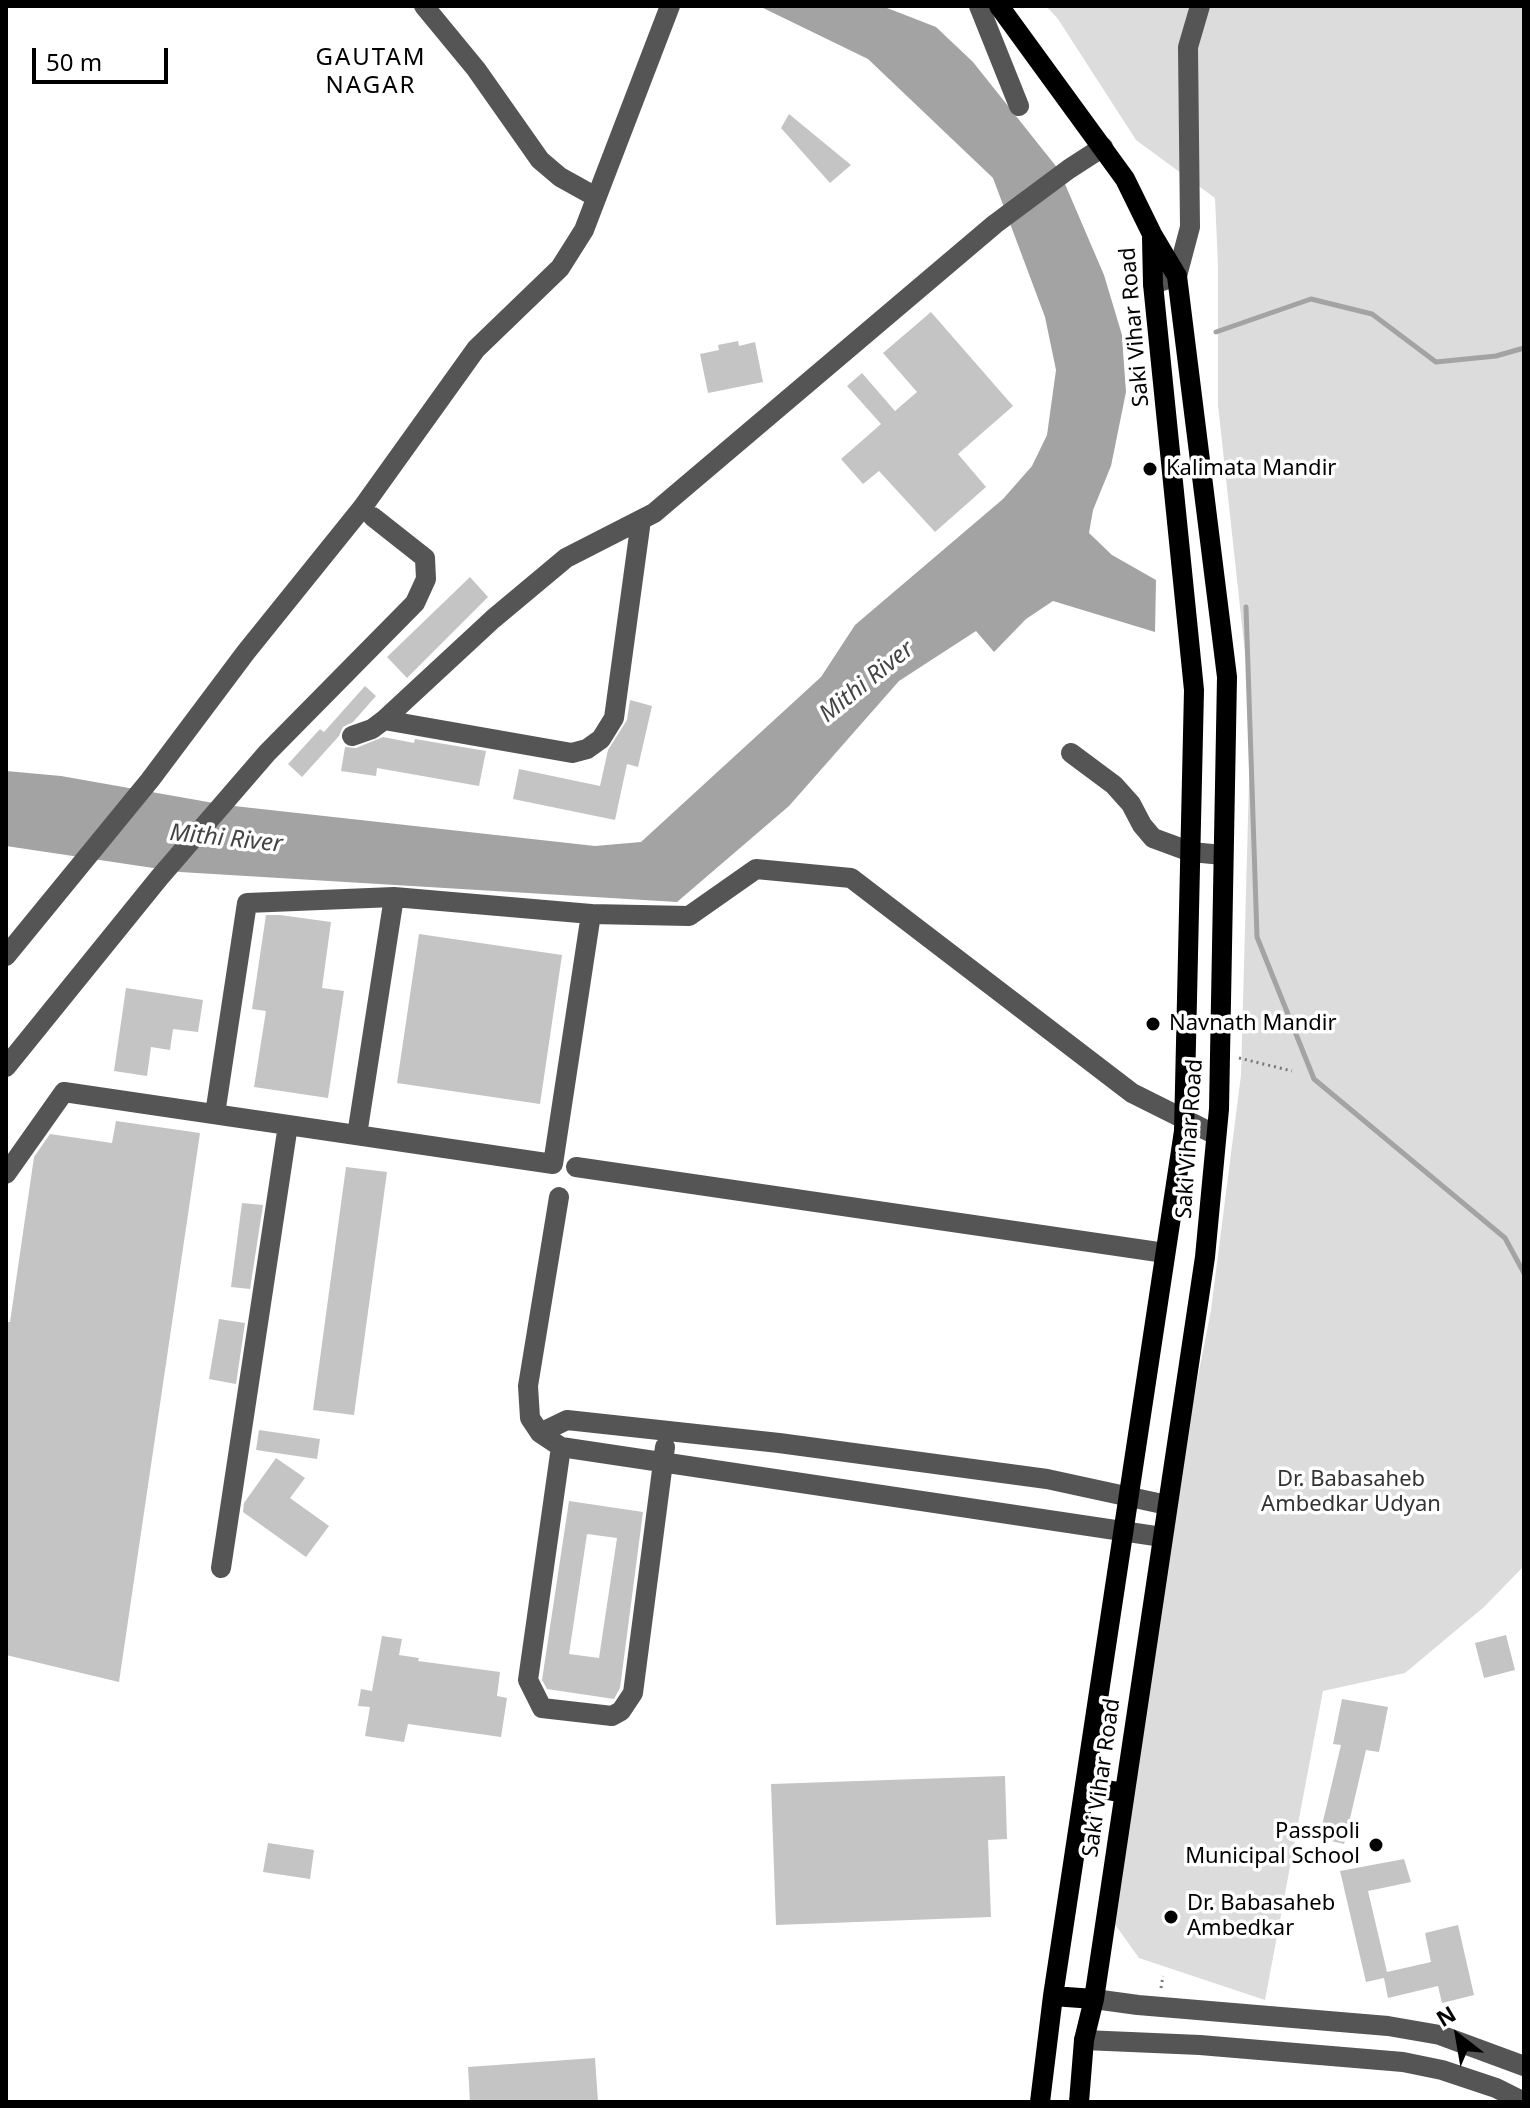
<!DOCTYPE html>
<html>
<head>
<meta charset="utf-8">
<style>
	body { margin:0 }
	#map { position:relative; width:1530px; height:2108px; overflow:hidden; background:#fff; font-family:"Noto Sans",sans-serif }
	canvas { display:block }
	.frame { position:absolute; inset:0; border:8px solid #000; pointer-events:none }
	.north { position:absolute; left:1418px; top:1996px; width:80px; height:80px; -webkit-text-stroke:6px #fff; paint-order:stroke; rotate:329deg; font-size:22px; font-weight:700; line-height:32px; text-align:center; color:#000 }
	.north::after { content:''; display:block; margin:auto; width:28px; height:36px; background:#000; clip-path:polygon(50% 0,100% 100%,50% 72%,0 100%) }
	.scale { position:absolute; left:32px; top:48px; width:136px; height:36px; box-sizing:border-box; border:4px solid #000; border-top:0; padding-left:10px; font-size:24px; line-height:28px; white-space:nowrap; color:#000; -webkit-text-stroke:6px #fff; paint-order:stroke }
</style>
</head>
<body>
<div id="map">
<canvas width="1530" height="2108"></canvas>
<div class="frame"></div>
<div class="north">N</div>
<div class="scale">50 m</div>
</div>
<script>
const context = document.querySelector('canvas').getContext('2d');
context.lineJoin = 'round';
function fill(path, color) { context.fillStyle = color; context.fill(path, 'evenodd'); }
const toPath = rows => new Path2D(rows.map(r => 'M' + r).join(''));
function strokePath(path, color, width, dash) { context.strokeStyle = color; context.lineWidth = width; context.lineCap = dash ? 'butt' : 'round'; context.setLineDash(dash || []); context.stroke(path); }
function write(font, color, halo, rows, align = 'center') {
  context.font = font + ' "Noto Sans",sans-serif'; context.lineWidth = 7; context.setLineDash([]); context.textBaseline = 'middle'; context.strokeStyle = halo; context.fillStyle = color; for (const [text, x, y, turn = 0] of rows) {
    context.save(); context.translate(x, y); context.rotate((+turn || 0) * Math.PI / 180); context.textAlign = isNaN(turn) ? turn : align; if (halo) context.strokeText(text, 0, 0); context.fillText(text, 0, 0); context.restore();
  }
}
const green = toPath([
	[1046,6,1524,6,1524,1566,1484,1607,1405,1673,1323,1691,1265,2000,1139,1958,1101,1905,1108,1835,1211,1310,1241,1075,1251,708,1218,405,1218,266,1215,198,1136,140,1058,19]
]);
const water = toPath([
	[759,6,882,6,936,27,973,62,1059,170,1104,275,1122,335,1123,351,1126,392,1111,466,1093,510,1089,533,1112,555,1156,580,1155,632,1053,601,1026,619,994,652,976,631,899,681,789,806,677,902,180,872,6,846,6,771,61,776,225,805,595,846,641,842,821,677,855,625,1003,499,1032,466,1047,435,1056,370,1045,317,993,178,868,59]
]);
const stream = toPath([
	[1216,332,1311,299,1372,314,1436,362,1496,356,1524,348],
	[1246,607,1257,937,1314,1079,1505,1238,1524,1273]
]);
const building = toPath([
	[789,114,851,165,830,183,781,128],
	[931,312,1013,406,958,454,986,487,935,532,879,471,863,484,841,459,881,424,847,386,862,373,895,411,917,392,883,353],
	[738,341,739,346,755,342,763,382,708,393,700,354,719,350,718,345],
	[470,577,488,597,407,678,387,657],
	[365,686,376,696,353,722,343,727,339,736,302,777,288,764,320,729,324,732],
	[630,700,652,706,638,767,627,764,615,820,513,799,519,769,600,786,608,750,627,720],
	[383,737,414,743,415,739,486,751,479,786,377,768,376,776,341,771,345,747,356,748],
	[266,915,280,915,331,922,322,988,344,991,328,1098,254,1087,266,1011,252,1009],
	[419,934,562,955,540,1104,397,1083],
	[126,988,203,1000,198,1032,173,1029,170,1050,151,1047,147,1076,114,1071],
	[116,1121,200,1133,119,1682,6,1655,6,1322,10,1322,34,1157,50,1134,112,1143],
	[346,1167,387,1172,354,1415,313,1410],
	[242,1203,263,1205,250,1289,231,1287],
	[219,1319,245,1323,236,1384,209,1379],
	[259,1430,320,1439,317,1459,256,1450],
	[276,1458,305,1478,290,1498,329,1526,306,1557,243,1512,244,1503],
	[569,1501,643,1512,620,1688,614,1699,547,1689,542,1680],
	[587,1534,617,1538,599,1658,569,1654],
	[1506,1635,1515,1670,1484,1678,1475,1643],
	[382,1636,402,1639,399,1655,419,1658,418,1661,500,1672,497,1696,507,1698,501,1737,408,1724,404,1742,365,1736,370,1707,358,1706,361,1689,372,1691],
	[1342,1699,1388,1707,1379,1752,1366,1750,1344,1844,1319,1838,1341,1745,1333,1744],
	[1005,1776,1007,1839,988,1840,991,1917,776,1925,771,1784],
	[268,1843,314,1850,310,1879,263,1872],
	[1404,1859,1411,1882,1368,1891,1387,1972,1431,1962,1425,1933,1458,1925,1474,1995,1442,2003,1438,1986,1388,1998,1384,1978,1366,1982,1340,1871],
	[595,2058,598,2102,470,2102,468,2067]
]);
const path = toPath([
	[1239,1058,1292,1071],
	[1161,1988,1163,1976]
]);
const minor = toPath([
	[424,6,476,69,540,160,560,177,596,197],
	[979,6,1019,106],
	[1153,284,1177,276,1190,227,1188,47,1200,6],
	[384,720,572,753,587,749,601,739,614,718,641,520],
	[352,736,372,729,384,720,493,619,566,558,654,513,995,224,1069,169,1103,147],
	[1071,753,1114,785,1131,804,1142,825,1153,838,1191,852,1223,855],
	[6,956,150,780,246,652,362,508,476,349,560,268,584,230,670,6],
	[6,1067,159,878,267,753,415,603,426,579,425,558,373,517],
	[215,1114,247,903,394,897,591,914,689,916,756,869,851,878,1132,1093,1216,1135],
	[357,1135,394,897],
	[576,1167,1165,1253],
	[6,1174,64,1092,553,1164,591,914],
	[540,1433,530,1418,528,1386,559,1197],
	[561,1447,528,1680,542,1708,612,1716,621,1711,633,1693,665,1447],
	[1162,1537,561,1447,540,1433,567,1420,779,1443,1047,1479,1167,1505],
	[221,1568,288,1125],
	[1094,1999,1138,2005,1388,2026,1440,2035,1524,2066],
	[1084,2040,1200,2045,1403,2062,1442,2070,1496,2088,1524,2102]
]);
const major = toPath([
	[999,6,1125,179,1152,234,1177,276,1227,677,1219,1109,1205,1257,1094,1999,1084,2040,1079,2102],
	[1085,1786,1124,1793],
	[1053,1996,1094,1999],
	[1040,2102,1053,1996,1184,1131,1194,690,1153,284,1152,238]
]);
const markers = [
	[1150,469,8,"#000"],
	[1153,1024,8,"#000"],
	[1376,1845,8,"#000"],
	[1171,1917,8,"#000"]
];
const streetNames = [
	["Saki Vihar Road",1135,327,-95],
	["Saki Vihar Road",1190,1139,-86],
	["Saki Vihar Road",1102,1778,-82]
];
const poiNames = [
	["Kalimata Mandir",1166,469],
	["Navnath Mandir",1169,1024],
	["Passpoli",1360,1832,"right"],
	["Municipal School",1360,1857,"right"],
	["Dr. Babasaheb",1187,1904],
	["Ambedkar",1187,1929]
];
const parkNames = [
	["Dr. Babasaheb",1351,1480],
	["Ambedkar Udyan",1351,1505]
];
const neighbourhoodNames = [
	["GAUTAM",371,58],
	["NAGAR",371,86]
];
const waterNames = [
	["Mithi River",867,682,-39],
	["Mithi River",226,839,6]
];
fill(green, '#dcdcdc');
fill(water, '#a3a3a3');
strokePath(stream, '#a3a3a3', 5);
fill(building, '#c4c4c4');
strokePath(path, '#777', 3, [2, 4]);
strokePath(minor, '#555', 20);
strokePath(major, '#000', 20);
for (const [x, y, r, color] of markers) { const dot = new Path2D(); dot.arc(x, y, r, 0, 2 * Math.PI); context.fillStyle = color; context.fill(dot); strokePath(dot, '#fff', 3); }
write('22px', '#000', '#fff', streetNames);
write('22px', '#000', '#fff', poiNames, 'left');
write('22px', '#333', '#fff', parkNames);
context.letterSpacing = '2px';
write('24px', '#000', '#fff', neighbourhoodNames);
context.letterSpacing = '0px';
write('italic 24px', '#444', '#fff', waterNames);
</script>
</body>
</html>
